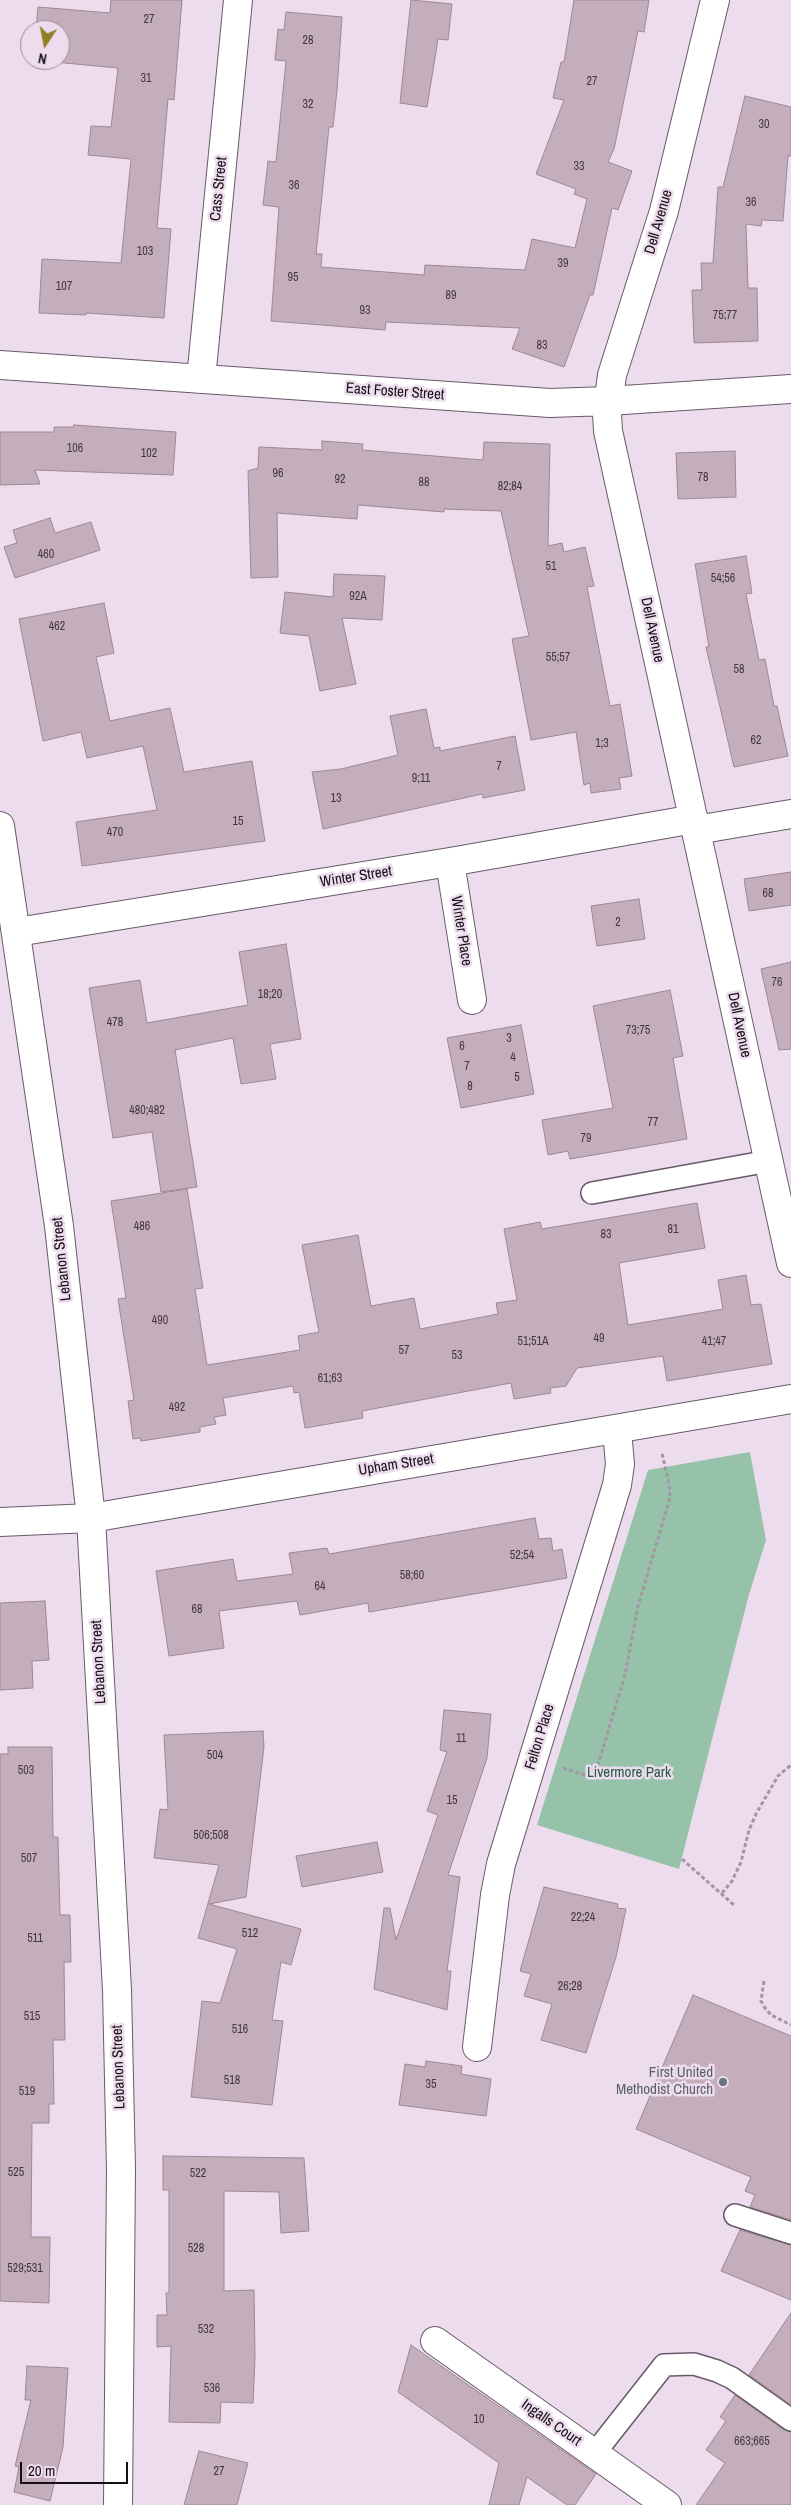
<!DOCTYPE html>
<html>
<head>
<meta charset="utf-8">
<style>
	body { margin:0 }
	#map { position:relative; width:791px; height:2505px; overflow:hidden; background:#eddced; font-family:"Archivo Narrow",sans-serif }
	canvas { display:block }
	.north { position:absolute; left:20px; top:20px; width:50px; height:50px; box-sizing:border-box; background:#eddced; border:1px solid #978a97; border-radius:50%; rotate:191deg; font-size:14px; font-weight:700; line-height:20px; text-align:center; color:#161016 }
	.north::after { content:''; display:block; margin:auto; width:18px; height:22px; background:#927e25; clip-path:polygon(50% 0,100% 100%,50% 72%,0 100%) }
	.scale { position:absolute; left:20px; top:2462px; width:108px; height:22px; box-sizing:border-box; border:2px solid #161016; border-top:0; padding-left:6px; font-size:15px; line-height:18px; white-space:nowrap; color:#161016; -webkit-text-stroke:4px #eddced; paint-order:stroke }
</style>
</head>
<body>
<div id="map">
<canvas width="791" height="2505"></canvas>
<div class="north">N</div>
<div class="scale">20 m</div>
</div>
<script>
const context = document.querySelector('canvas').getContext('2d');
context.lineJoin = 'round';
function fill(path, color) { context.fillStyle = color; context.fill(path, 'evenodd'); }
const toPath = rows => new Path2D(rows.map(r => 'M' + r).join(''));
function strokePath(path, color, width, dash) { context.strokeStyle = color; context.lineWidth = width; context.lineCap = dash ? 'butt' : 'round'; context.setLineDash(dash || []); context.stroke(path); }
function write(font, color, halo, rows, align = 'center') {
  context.font = font + ' "Archivo Narrow",sans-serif'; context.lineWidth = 5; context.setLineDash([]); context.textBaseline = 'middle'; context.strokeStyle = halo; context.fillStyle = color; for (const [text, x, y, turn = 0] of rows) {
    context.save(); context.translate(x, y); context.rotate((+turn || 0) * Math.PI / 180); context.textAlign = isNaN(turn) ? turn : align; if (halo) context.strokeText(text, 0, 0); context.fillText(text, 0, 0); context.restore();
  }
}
const green = toPath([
	[750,1452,766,1540,748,1598,679,1869,537,1825,648,1470]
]);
const building = toPath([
	[111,0,182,0,174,100,168,99,157,228,171,229,164,318,86,313,86,315,39,313,42,259,121,263,131,159,88,155,91,126,111,127,118,68,33,60,60,60,60,30,36,30,38,7,110,13,111,0],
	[411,0,452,4,448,40,438,39,427,107,400,103,411,0],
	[574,0,649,0,644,32,638,31,614,149,608,162,632,171,618,210,612,208,593,295,590,295,564,367,512,349,520,328,386,322,385,330,271,321,279,207,263,205,268,161,276,162,286,61,275,60,278,29,284,30,286,12,342,17,337,90,333,127,329,127,316,254,322,254,321,267,424,275,425,265,525,270,532,239,575,248,587,199,574,194,576,189,536,174,564,100,553,98,561,62,564,62,574,0],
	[745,96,791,107,791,156,788,156,783,221,762,220,761,226,746,224,748,288,757,288,758,341,694,343,692,290,702,290,701,263,713,263,718,187,723,187,745,96],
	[74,425,176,432,173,475,35,470,40,484,0,485,0,432,54,432,54,427,73,427,74,425],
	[322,441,363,444,362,450,483,460,484,442,550,444,548,546,562,543,564,552,585,547,594,586,587,587,610,706,620,704,632,776,619,778,621,789,591,793,590,783,584,785,576,732,531,740,512,639,529,636,501,511,444,509,444,512,358,505,357,519,277,513,278,577,251,578,248,471,258,468,259,447,322,450,322,441],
	[735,451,736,497,678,499,676,453,735,451],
	[50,518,55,533,91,522,100,550,15,578,4,547,17,543,13,530,50,518],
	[746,556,752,593,746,594,759,660,765,659,774,706,777,706,788,756,734,767,706,647,709,647,695,564,746,556],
	[334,574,385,576,382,620,342,618,356,684,320,691,309,636,280,633,285,592,333,597,334,574],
	[104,603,114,653,96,657,110,721,170,708,184,772,252,761,265,841,82,866,76,822,157,810,143,746,87,758,81,732,43,741,19,619,104,603],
	[426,709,434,748,440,747,440,751,515,736,525,790,483,798,482,794,323,829,312,772,341,769,398,755,390,716,426,709],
	[791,872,791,905,749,911,744,879,791,872],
	[639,899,645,939,597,946,591,906,639,899],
	[286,944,301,1039,270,1044,276,1079,241,1084,233,1038,175,1050,197,1187,161,1192,152,1132,113,1138,89,988,140,980,147,1023,248,1005,239,952,286,944],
	[791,962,791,1049,779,1050,761,969,791,962],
	[670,990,683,1056,673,1058,687,1139,570,1159,568,1151,548,1155,542,1120,613,1108,593,1006,670,990],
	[521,1025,534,1094,461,1108,447,1038,521,1025],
	[187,1189,203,1288,195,1289,207,1365,300,1350,298,1336,319,1332,302,1245,358,1235,371,1306,414,1298,420,1329,498,1314,496,1303,517,1300,504,1229,540,1222,542,1229,697,1203,705,1248,619,1263,628,1325,723,1309,718,1280,746,1275,751,1305,761,1304,772,1364,667,1381,663,1356,577,1368,566,1386,550,1388,551,1393,514,1399,511,1383,362,1411,363,1418,305,1428,299,1392,294,1393,293,1386,223,1398,226,1415,214,1417,216,1424,200,1427,200,1432,141,1441,140,1438,133,1439,128,1401,134,1400,118,1299,126,1298,111,1201,187,1189],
	[535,1518,539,1539,551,1538,553,1551,562,1549,567,1578,369,1612,368,1603,300,1615,297,1601,219,1611,224,1648,169,1656,156,1571,233,1559,237,1581,293,1574,289,1553,327,1548,329,1554,535,1518],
	[45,1601,49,1660,32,1661,33,1688,0,1690,0,1603,45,1601],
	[444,1710,491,1714,487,1758,448,1875,460,1877,447,1971,451,1971,447,2010,374,1989,384,1908,390,1908,396,1940,438,1815,427,1811,447,1752,440,1750,444,1710],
	[263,1731,264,1747,246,1897,209,1904,301,1929,291,1965,281,1962,272,2020,283,2021,272,2105,191,2097,202,2001,220,2003,237,1949,198,1938,219,1865,154,1858,160,1809,168,1810,164,1735,263,1731],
	[8,1747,52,1747,53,1837,58,1837,60,1915,70,1915,71,1962,64,1962,65,2040,53,2040,54,2104,49,2104,49,2123,32,2123,31,2237,50,2237,49,2303,0,2301,0,1754,8,1754,8,1747],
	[377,1842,383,1872,302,1887,296,1856,377,1842],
	[544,1887,618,1904,617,1908,626,1909,616,1957,586,2053,541,2040,552,2004,524,1996,531,1974,520,1971,544,1887],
	[693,1995,791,2036,791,2220,750,2207,755,2195,745,2191,751,2177,636,2129,693,1995],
	[426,2061,462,2066,461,2074,491,2079,486,2116,399,2105,405,2064,425,2067,426,2061],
	[163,2156,304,2158,309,2231,281,2233,279,2192,224,2191,224,2291,254,2290,255,2357,253,2403,221,2402,220,2423,169,2422,171,2346,157,2347,157,2315,167,2315,166,2293,169,2293,169,2190,163,2190,163,2156],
	[740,2230,791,2245,791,2300,721,2271,740,2230],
	[791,2313,791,2405,749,2375,791,2313],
	[411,2345,596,2474,575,2505,567,2505,527,2477,519,2505,489,2505,499,2463,398,2392,411,2345],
	[27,2366,68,2368,63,2447,50,2501,14,2492,19,2467,15,2466,31,2400,25,2400,27,2366],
	[735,2395,784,2430,791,2432,791,2505,696,2505,725,2463,706,2450,726,2421,720,2417,735,2395],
	[199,2451,248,2463,237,2505,184,2505,199,2451]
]);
const path = toPath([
	[563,1768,594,1778,625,1675,638,1606,670,1498,669,1484,662,1453],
	[682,1859,735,1906],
	[722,1893,732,1881,741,1862,749,1830,756,1814,778,1776,791,1765],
	[764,1981,761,2001,765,2008,771,2015,791,2025]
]);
const service = toPath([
	[592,1193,769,1161],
	[735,2215,791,2233],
	[594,2454,664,2365,694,2364,717,2371,732,2378,791,2420]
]);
const minor = toPath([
	[715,0,664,211,612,375,607,413,608,431,791,1263],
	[0,365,550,403,608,401,791,389],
	[201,379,238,0],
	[696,830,791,814],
	[450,862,472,1000],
	[17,932,450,862,694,819],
	[477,2047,495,1895,501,1864,617,1485,620,1464,617,1430],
	[435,2341,667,2505]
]);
const secondary = toPath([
	[0,826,59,1226,91,1518,117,1990,121,2169,118,2505],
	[0,1522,91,1518,791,1399]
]);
const markers = [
	[723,2082,5,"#6b7280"]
];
const numberNames = [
	["27",149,20],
	["28",308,41],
	["31",146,79],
	["27",592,82],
	["32",308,105],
	["30",764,125],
	["33",579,167],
	["36",294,186],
	["36",751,203],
	["103",145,252],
	["39",563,264],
	["95",293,278],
	["107",64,287],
	["89",451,296],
	["93",365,311],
	["75;77",725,316],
	["83",542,346],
	["106",75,449],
	["102",149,454],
	["96",278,474],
	["78",703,478],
	["92",340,480],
	["88",424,483],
	["82;84",510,487],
	["460",46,555],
	["51",551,567],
	["54;56",723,579],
	["92A",358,597],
	["462",57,627],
	["55;57",558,658],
	["58",739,670],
	["62",756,741],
	["1;3",602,744],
	["7",499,767],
	["9;11",421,779],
	["13",336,799],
	["15",238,822],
	["470",115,833],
	["68",768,894],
	["2",618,923],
	["76",777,983],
	["18;20",270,995],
	["478",115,1023],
	["73;75",638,1031],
	["3",509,1039],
	["6",462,1047],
	["4",513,1058],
	["7",467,1067],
	["5",517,1078],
	["8",470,1087],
	["480;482",147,1111],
	["77",653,1123],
	["79",586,1139],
	["486",142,1227],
	["81",673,1230],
	["83",606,1235],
	["490",160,1321],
	["49",599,1339],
	["51;51A",533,1342],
	["41;47",714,1342],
	["57",404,1351],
	["53",457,1356],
	["61;63",330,1379],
	["492",177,1408],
	["52;54",522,1556],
	["58;60",412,1576],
	["64",320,1587],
	["68",197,1610],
	["11",461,1739],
	["504",215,1756],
	["503",26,1771],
	["15",452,1801],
	["506;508",211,1836],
	["507",29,1859],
	["22;24",583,1918],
	["512",250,1934],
	["511",35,1939],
	["26;28",570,1987],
	["515",32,2017],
	["516",240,2030],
	["518",232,2081],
	["35",431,2085],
	["519",27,2092],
	["525",16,2173],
	["522",198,2174],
	["528",196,2249],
	["529;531",25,2269],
	["532",206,2330],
	["536",212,2389],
	["10",479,2420],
	["663;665",752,2442],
	["27",219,2472]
];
const streetNames = [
	["Cass Street",219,189,-84],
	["Dell Avenue",659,222,-74],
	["East Foster Street",395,392,4],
	["Dell Avenue",652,630,78],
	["Winter Street",356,877,-9],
	["Winter Place",461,931,81],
	["Dell Avenue",739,1025,78],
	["Lebanon Street",62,1259,-96],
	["Upham Street",396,1465,-9],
	["Lebanon Street",99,1662,-93],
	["Felton Place",540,1737,-73],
	["Lebanon Street",119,2067,-92],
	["Ingalls Court",551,2423,35]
];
const parkNames = [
	["Livermore Park",629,1773]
];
const worshipNames = [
	["First United",713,2073],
	["Methodist Church",713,2090]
];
fill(green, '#97c2aa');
fill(building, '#c4aebb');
strokePath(building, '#9c8894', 1);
strokePath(service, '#695a69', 24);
strokePath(minor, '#695a69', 30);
strokePath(secondary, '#695a69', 30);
strokePath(path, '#a396a3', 3, [4, 2.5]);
strokePath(service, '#fff', 21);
strokePath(minor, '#fff', 28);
strokePath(secondary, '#fff', 28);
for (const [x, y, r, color] of markers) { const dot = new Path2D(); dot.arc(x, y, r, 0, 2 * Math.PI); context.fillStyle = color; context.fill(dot); strokePath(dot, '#eddced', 2); }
write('12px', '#42383f', null, numberNames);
write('15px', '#161016', '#eddced', streetNames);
write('15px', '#255d42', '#eddced', parkNames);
write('15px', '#5b616d', '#eddced', worshipNames, 'right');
</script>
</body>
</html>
